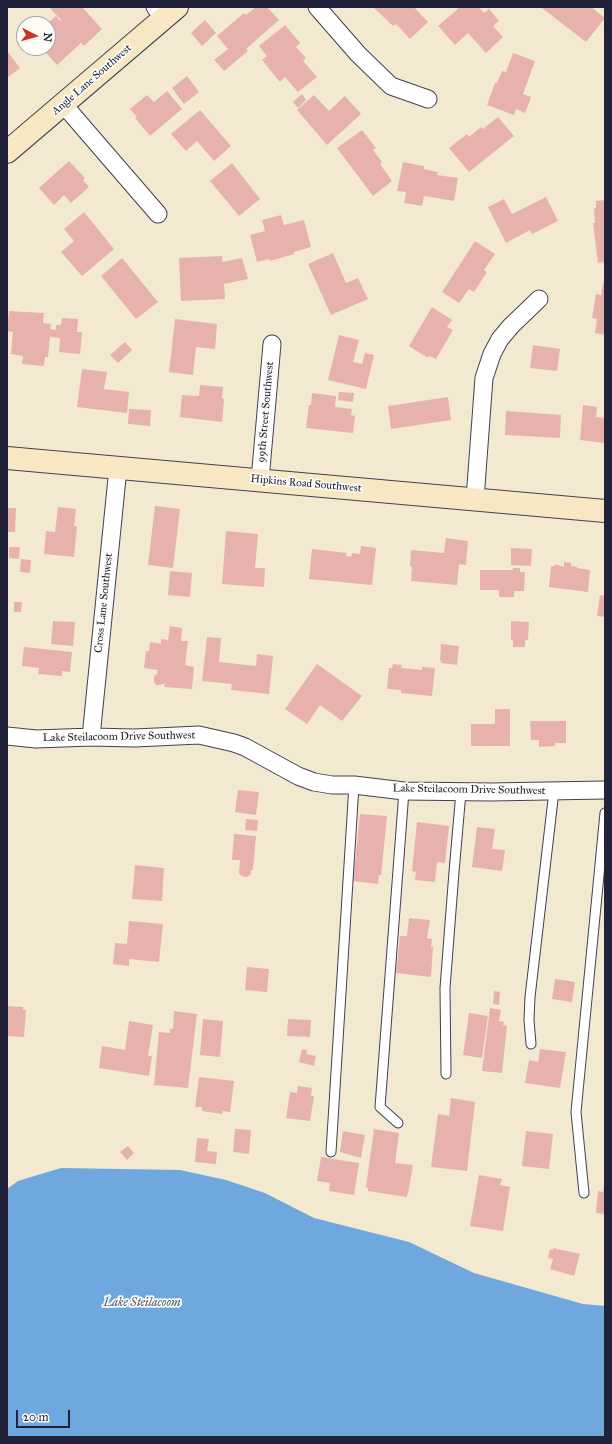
<!DOCTYPE html>
<html>
<head>
<meta charset="utf-8">
<style>
	body { margin:0 }
	#map { position:relative; width:612px; height:1444px; overflow:hidden; background:#f3e9d1; font-family:"IM FELL Great Primer",serif }
	canvas { display:block }
	.frame { position:absolute; inset:0; border:8px solid #22223b; pointer-events:none }
	.north { position:absolute; left:16px; top:16px; width:40px; height:40px; box-sizing:border-box; background:#fdfcf7; border:1px solid #a5a5ac; border-radius:50%; rotate:96deg; font-size:11px; font-weight:700; line-height:16px; text-align:center; color:#22223b }
	.north::after { content:''; display:block; margin:auto; width:14px; height:18px; background:#c8321e; clip-path:polygon(50% 0,100% 100%,50% 72%,0 100%) }
	.scale { position:absolute; left:16px; top:1410px; width:54px; height:18px; box-sizing:border-box; border:2px solid #22223b; border-top:0; padding-left:5px; font-size:12px; line-height:14px; white-space:nowrap; color:#22223b; -webkit-text-stroke:3px #fdfcf7; paint-order:stroke }
</style>
</head>
<body>
<div id="map">
<canvas width="612" height="1444"></canvas>
<div class="frame"></div>
<div class="north">N</div>
<div class="scale">20 m</div>
</div>
<script>
const context = document.querySelector('canvas').getContext('2d');
context.lineJoin = 'round';
function fill(path, color) { context.fillStyle = color; context.fill(path, 'evenodd'); }
const toPath = rows => new Path2D(rows.map(r => 'M' + r).join(''));
function strokePath(path, color, width, dash) { context.strokeStyle = color; context.lineWidth = width; context.lineCap = dash ? 'butt' : 'round'; context.setLineDash(dash || []); context.stroke(path); }
function write(font, color, halo, rows, align = 'center') {
  context.font = font + ' "IM FELL Great Primer",serif'; context.lineWidth = 3.5; context.setLineDash([]); context.textBaseline = 'middle'; context.strokeStyle = halo; context.fillStyle = color; for (const [text, x, y, turn = 0] of rows) {
    context.save(); context.translate(x, y); context.rotate((+turn || 0) * Math.PI / 180); context.textAlign = isNaN(turn) ? turn : align; if (halo) context.strokeText(text, 0, 0); context.fillText(text, 0, 0); context.restore();
  }
}
const water = toPath([
	[61,1168,180,1170,226,1180,265,1193,314,1218,409,1242,474,1273,583,1304,605,1306,605,1437,7,1437,7,1189,18,1181]
]);
const building = toPath([
	[49,7,82,7,102,29,84,46,81,43,57,65,42,48,48,48,48,38,52,35,48,31,48,23,56,16,60,21,61,20],
	[256,7,267,7,279,20,246,49,248,51,224,71,214,60,228,49,217,36,244,13,246,15],
	[373,7,414,7,428,22,410,39,396,24,393,26],
	[460,7,479,7,484,13,489,9,499,21,493,26,503,37,486,53,468,33,455,45,438,26],
	[543,7,591,7,605,18,586,42,542,8],
	[205,20,216,33,202,46,191,33],
	[285,25,300,43,296,47,306,58,303,61,317,77,298,92,285,77,280,82,262,60,267,56,259,46],
	[7,51,20,68,7,78],
	[513,53,535,61,523,94,531,97,525,113,516,109,514,115,487,105,495,83,497,83,502,71,506,72],
	[187,76,199,92,184,104,172,88],
	[167,91,182,109,150,136,135,118,137,117,130,109,147,95,154,102],
	[302,94,306,100,298,108,293,102],
	[314,95,329,111,345,96,361,114,327,145,297,110],
	[200,110,231,146,214,161,197,141,186,151,171,134],
	[498,117,514,136,469,172,449,148,467,134,469,137,481,127,483,129],
	[362,130,376,148,373,150,382,162,380,164,392,181,373,196,337,148],
	[69,161,85,178,83,180,89,187,71,203,64,195,54,205,39,188],
	[403,162,424,166,424,169,438,172,437,175,458,178,454,201,424,196,422,206,404,203,406,192,397,191],
	[232,163,260,199,239,216,210,181],
	[546,197,558,221,532,234,530,230,506,243,488,207,504,199,512,214],
	[605,200,605,262,598,263,593,223,595,223,594,209,596,208,596,201],
	[84,212,114,249,82,276,61,252,74,241,64,229],
	[281,215,284,225,304,220,311,247,294,252,294,254,270,261,269,259,257,262,250,235,265,231,262,220],
	[475,241,495,254,484,270,487,272,474,292,469,289,459,303,442,292],
	[333,253,346,283,358,278,368,299,331,315,308,264],
	[222,256,222,262,242,258,248,279,224,284,225,299,181,301,179,258],
	[122,258,158,302,136,319,101,276],
	[603,283,605,283,605,335,595,333,597,319,592,318,596,294,601,295],
	[432,307,452,320,447,327,453,330,436,359,429,356,428,358,409,346],
	[9,311,44,313,43,323,51,324,50,329,56,330,56,325,61,325,62,318,78,319,77,332,82,332,80,354,59,352,60,338,50,337,48,357,45,357,44,366,22,364,23,356,11,354,13,332,7,331],
	[175,319,217,324,215,349,196,347,193,375,169,372],
	[339,335,359,340,353,362,362,364,365,353,374,355,366,389,328,380],
	[125,342,132,350,118,363,110,355],
	[533,345,560,349,557,371,530,368],
	[82,369,107,372,104,389,129,392,127,413,77,407],
	[200,385,223,387,222,398,224,399,222,422,180,417,182,395,199,396],
	[339,392,354,393,353,402,338,400],
	[312,393,336,396,335,407,352,409,351,415,355,416,353,433,306,428,309,405,311,405],
	[448,397,451,420,391,429,388,406],
	[583,405,597,407,596,417,605,418,605,443,580,440],
	[129,409,151,410,150,426,128,424],
	[506,411,561,415,560,438,505,435],
	[155,506,180,509,173,568,148,565],
	[58,507,76,509,74,526,77,526,74,557,44,554,46,531,55,532],
	[7,508,16,508,15,532,7,532],
	[226,531,258,534,255,568,265,568,264,587,222,584],
	[446,538,468,541,466,565,459,564,457,585,411,581,412,567,410,566,411,550,444,553],
	[361,546,376,548,372,585,309,579,312,549,347,553,346,556,351,557,352,553,360,554],
	[9,547,20,547,19,559,9,558],
	[511,548,532,549,531,566,511,565],
	[21,559,31,560,30,573,20,572],
	[564,562,571,563,571,566,577,567,577,568,590,570,588,592,549,587,551,566,555,566,555,564,564,567],
	[513,568,520,568,520,572,525,572,524,591,514,591,514,597,499,597,499,590,480,590,480,570,513,570],
	[170,571,192,573,190,597,168,595],
	[600,595,605,596,605,617,597,616],
	[14,602,22,602,21,612,14,612],
	[53,621,75,622,73,646,51,644],
	[511,621,529,622,528,640,525,640,525,647,513,647,513,640,511,640],
	[170,626,182,628,181,641,188,641,185,665,194,667,192,689,164,687,165,683,161,685,156,685,154,682,154,676,157,674,158,670,144,668,146,651,149,651,150,642,161,644,161,639,168,640],
	[207,637,221,638,219,662,256,666,257,654,273,656,269,694,231,690,232,684,202,681],
	[441,644,459,646,457,665,441,663,442,661,440,661],
	[24,647,72,652,70,672,62,671,62,676,38,674,39,668,22,666],
	[317,664,362,696,342,721,320,705,307,724,285,709],
	[393,664,402,665,401,668,422,670,422,667,435,668,432,696,401,693,401,690,387,689,389,668,392,668],
	[495,709,510,709,510,746,471,746,471,724,495,724],
	[530,721,566,721,566,743,555,743,555,746,539,747,539,740,531,740],
	[238,790,259,792,256,815,235,812],
	[360,814,387,816,381,875,379,875,378,884,353,881],
	[246,819,258,820,257,831,245,830],
	[417,822,449,826,445,863,437,862,435,882,415,880,416,872,412,871],
	[477,827,495,829,492,849,505,850,502,871,472,867],
	[234,834,256,836,253,870,251,870,251,874,247,877,242,876,239,874,240,860,232,860],
	[135,865,164,868,162,901,132,899],
	[409,918,430,920,427,938,432,939,431,947,433,947,431,977,396,973,400,936,407,936],
	[129,921,163,924,159,962,129,959,129,966,113,964,115,943,127,944],
	[247,967,269,969,267,992,245,990],
	[555,979,575,982,572,1002,552,999],
	[494,991,500,992,499,1005,493,1004],
	[7,1006,23,1007,23,1010,26,1010,24,1037,7,1036],
	[490,1008,501,1010,499,1021,504,1022,503,1025,507,1026,502,1073,482,1071],
	[174,1011,197,1014,188,1088,154,1085,159,1032,170,1033,170,1029,173,1029],
	[469,1013,488,1016,482,1058,463,1055],
	[203,1019,223,1021,220,1057,200,1055],
	[288,1019,311,1020,310,1037,287,1036],
	[129,1021,153,1025,148,1056,152,1056,149,1076,99,1068,102,1046,125,1050],
	[302,1049,307,1050,306,1054,316,1056,314,1066,299,1062],
	[540,1049,566,1052,560,1088,525,1083,529,1060,538,1062],
	[199,1077,234,1081,230,1112,223,1111,222,1114,202,1111,202,1107,195,1107],
	[298,1086,312,1088,311,1096,314,1096,310,1121,286,1118,290,1092,297,1093],
	[451,1098,475,1102,467,1171,431,1167,438,1114,449,1116],
	[235,1129,251,1130,249,1154,233,1152],
	[374,1129,399,1133,395,1163,413,1165,408,1194,407,1194,407,1197,368,1191,368,1188,366,1187],
	[343,1131,365,1135,361,1158,340,1152],
	[526,1131,553,1134,549,1169,522,1166],
	[197,1138,209,1139,207,1151,217,1152,216,1164,195,1162],
	[128,1146,134,1153,127,1160,120,1152],
	[321,1157,359,1163,354,1195,329,1191,330,1183,317,1181],
	[479,1175,502,1179,500,1185,510,1187,503,1231,470,1226],
	[604,1185,605,1186,605,1214,596,1213,598,1191,603,1192],
	[553,1248,580,1254,574,1276,550,1269,553,1259,548,1258,550,1249,553,1250]
]);
const lane = toPath([
	[531,1044,529,1020,530,997,554,791],
	[446,1074,445,988,454,872,461,792],
	[398,1123,380,1107,404,791],
	[331,1152,354,785],
	[584,1193,576,1112,605,813]
]);
const street = toPath([
	[155,7,164,18],
	[317,7,358,54,391,86,428,99],
	[63,104,158,214],
	[260,480,272,344],
	[475,499,484,378,492,354,500,339,511,326,539,299],
	[7,736,36,739,91,737,135,738,199,735,234,743,245,747,298,776,314,782,332,785,354,785,404,791,490,792,605,790],
	[91,737,118,468]
]);
const secondary = toPath([
	[7,152,177,7],
	[7,458,605,511]
]);
const streetNames = [
	["Angle Lane Southwest",92,80,-41],
	["99th Street Southwest",266,412,-85],
	["Hipkins Road Southwest",306,484,5],
	["Cross Lane Southwest",104,603,-84],
	["Lake Steilacoom Drive Southwest",119,737,-1],
	["Lake Steilacoom Drive Southwest",469,790,1]
];
const waterNames = [
	["Lake Steilacoom",142,1303]
];
fill(water, '#6ea8de');
fill(building, '#e7b2ae');
strokePath(lane, '#414052', 11);
strokePath(street, '#414052', 19);
strokePath(secondary, '#414052', 24);
strokePath(lane, '#fff', 9);
strokePath(street, '#fff', 17);
strokePath(secondary, '#f7e8c3', 22);
write('11px', '#22223b', '#fdfcf7', streetNames);
write('italic 12px', '#40587c', '#fdfcf7', waterNames);
</script>
</body>
</html>
